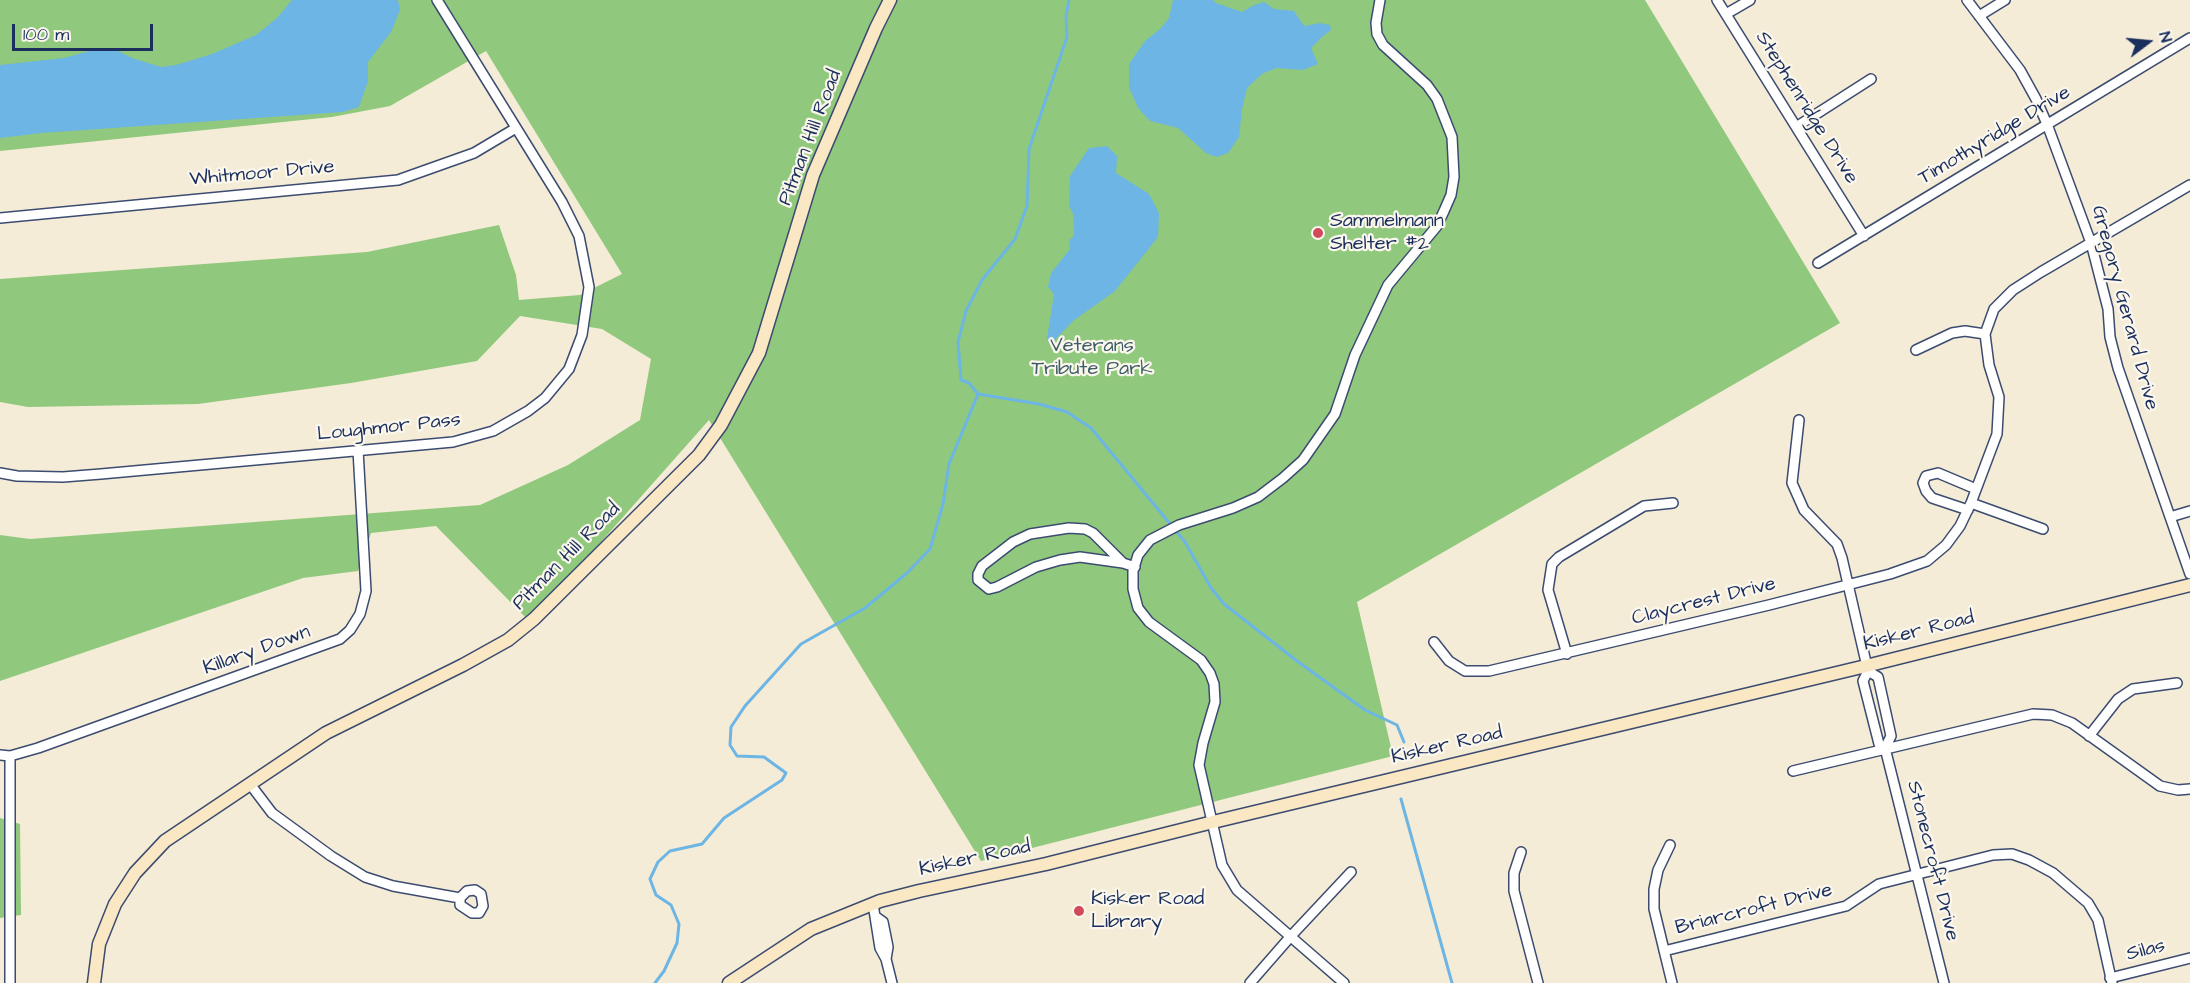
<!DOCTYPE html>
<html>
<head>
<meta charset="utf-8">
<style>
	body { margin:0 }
	#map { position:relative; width:2190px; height:983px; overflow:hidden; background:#f4ecd6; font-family:"Architects Daughter",sans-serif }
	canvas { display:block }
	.north { position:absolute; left:2118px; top:12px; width:60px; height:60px; -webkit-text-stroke:4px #fbf7ec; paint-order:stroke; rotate:74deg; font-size:16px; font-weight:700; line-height:24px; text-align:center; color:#1b2f5e }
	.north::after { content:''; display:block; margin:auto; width:21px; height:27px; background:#1b2f5e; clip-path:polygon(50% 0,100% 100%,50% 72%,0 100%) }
	.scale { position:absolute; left:12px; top:24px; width:141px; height:27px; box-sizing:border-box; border:3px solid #1b2f5e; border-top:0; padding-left:8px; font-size:18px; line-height:21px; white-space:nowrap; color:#1b2f5e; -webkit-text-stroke:4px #fbf7ec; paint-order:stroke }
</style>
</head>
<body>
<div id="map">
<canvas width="2190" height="983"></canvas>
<div class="north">N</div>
<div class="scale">100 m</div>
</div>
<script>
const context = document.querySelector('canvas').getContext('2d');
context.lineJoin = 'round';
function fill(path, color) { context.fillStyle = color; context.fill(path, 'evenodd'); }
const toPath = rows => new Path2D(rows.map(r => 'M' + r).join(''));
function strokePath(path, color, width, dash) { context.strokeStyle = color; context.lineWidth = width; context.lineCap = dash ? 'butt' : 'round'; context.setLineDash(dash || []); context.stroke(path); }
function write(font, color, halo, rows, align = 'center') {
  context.font = font + ' "Architects Daughter",sans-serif'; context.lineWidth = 4.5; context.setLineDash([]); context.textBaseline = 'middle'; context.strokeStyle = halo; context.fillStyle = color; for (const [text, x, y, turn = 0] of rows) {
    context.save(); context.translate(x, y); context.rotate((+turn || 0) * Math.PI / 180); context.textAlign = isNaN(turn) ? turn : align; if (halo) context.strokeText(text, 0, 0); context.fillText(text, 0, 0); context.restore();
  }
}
const green = toPath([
	[0,0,1645,0,1840,323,1357,602,1393,756,981,861,709,420,530,622,436,526,371,533,358,571,303,578,0,681,0,535,30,539,480,505,568,465,640,420,651,359,602,329,520,316,477,361,351,383,198,404,28,407,0,402,0,279,367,252,499,225,516,275,519,300,580,295,622,274,486,51,390,106,332,117,0,151],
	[0,818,20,824,21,915,0,918]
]);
const water = toPath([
	[292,0,398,0,400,10,391,32,368,62,368,81,359,107,343,112,41,133,0,138,0,65,64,58,97,49,114,49,132,58,161,67,176,65,212,54,256,35,277,18],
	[1173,0,1213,0,1216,3,1242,12,1254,5,1264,2,1274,9,1294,11,1304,26,1320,23,1330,25,1331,30,1323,36,1311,48,1318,64,1303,70,1276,68,1262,74,1247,88,1242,109,1239,137,1228,153,1216,157,1206,153,1178,128,1150,121,1138,108,1129,87,1129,64,1145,41,1160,29,1169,18],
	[1107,146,1117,156,1116,173,1149,194,1159,213,1158,237,1115,291,1073,321,1050,345,1047,339,1054,294,1048,287,1051,273,1070,249,1069,240,1074,236,1073,214,1069,206,1070,176,1089,148]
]);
const stream = toPath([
	[1069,0,1066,16,1067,37,1029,149,1027,206,1015,239,982,280,966,311,958,342,961,380,969,383,978,394,1039,404,1067,412,1091,428,1185,542,1211,588,1224,604,1297,661,1365,710,1397,725,1404,742],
	[1401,799,1452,983],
	[655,983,664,971,677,943,679,924,671,905,656,895,650,879,658,862,670,851,702,844,724,818,782,780,786,773,764,757,737,756,730,745,731,727,745,706,801,644,865,608,907,573,930,549,943,504,949,464,978,394]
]);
const street = toPath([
	[1717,0,1864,236],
	[1967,0,2020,70,2036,99,2047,124,2091,243,2108,309,2110,337,2118,368,2190,574],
	[1726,14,1750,0],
	[1979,16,2005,0],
	[1796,127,1871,79],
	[0,218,398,180,474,153,516,128],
	[1818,263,2190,38],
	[1916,350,1952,333,1965,331,1985,334],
	[1799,420,1792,483,1804,510,1837,544,1842,558,1868,671,1863,681,1879,744,1885,748,1944,983],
	[0,473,17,476,63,477,101,474,453,442,493,431,528,411,545,398,569,369,582,335,589,287,579,236,562,202,437,0],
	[1971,503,2043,529],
	[1968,510,1932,498,1926,491,1923,483,1926,476,1938,473,1976,489],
	[2170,517,2190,511],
	[1123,563,1080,557,1060,560,1036,567,997,587,989,589,978,580,978,574,982,566,1013,542,1030,534,1069,528,1085,529,1093,533,1123,563,1135,567],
	[1434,642,1449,661,1465,671,1489,671,1769,605,1890,574,1927,561,1946,545,1960,526,1971,503,1997,434,1999,397,1989,365,1985,334,1994,309,2013,290,2041,272,2190,185],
	[1567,654,1548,590,1552,564,1559,557,1644,506,1673,503],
	[1868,671,1878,677,1891,736,1885,748],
	[2089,736,2118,699,2133,689,2177,683],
	[0,755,10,756,38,748,340,639,350,630,360,614,366,591,358,450],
	[10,756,10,983],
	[1793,771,2033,714,2052,715,2072,723,2160,786,2178,790,2190,789],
	[250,784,272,813,331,856,365,877,393,886,460,898,467,891,475,890,481,894,483,906,479,913,472,913,460,905,460,898],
	[1670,845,1658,870,1654,889,1654,909,1672,983],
	[1521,852,1514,873,1514,891,1538,983],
	[873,904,880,948,886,959,892,983],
	[876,917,883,922,888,947,886,959],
	[1664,951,1846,906,1879,884,1993,855,2012,854,2029,860,2053,873,2088,903,2098,920,2112,983],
	[2110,978,2190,958],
	[1250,983,1291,936,1351,872],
	[1344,983,1237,890,1222,865,1199,765,1203,743,1215,702,1214,684,1210,673,1201,660,1149,622,1138,608,1133,589,1133,571,1138,555,1150,540,1179,525,1233,508,1258,497,1283,478,1303,460,1335,414,1355,355,1388,285,1437,226,1444,211,1451,195,1454,177,1452,137,1437,99,1427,85,1383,45,1377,34,1376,23,1380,0]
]);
const secondary = toPath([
	[94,983,99,944,115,904,135,873,165,841,326,733,463,665,508,640,534,619,699,455,721,425,759,353,813,175,876,28,890,0],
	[729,983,811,929,880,901,919,891,1046,864,1213,822,1866,666,2190,585]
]);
const markers = [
	[1318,233,6,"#d1495b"],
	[1079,911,6,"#d1495b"]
];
const streetNames = [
	["Stephenridge Drive",1806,108,58],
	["Timothyridge Drive",1995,136,-31],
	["Pitman Hill Road",811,138,-69],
	["Whitmoor Drive",262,174,-5],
	["Gregory Gerard Drive",2124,308,75],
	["Loughmor Pass",389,428,-6],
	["Pitman Hill Road",567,557,-45],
	["Claycrest Drive",1704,602,-14],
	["Kisker Road",1919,632,-14],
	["Killary Down",257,651,-20],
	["Kisker Road",1447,746,-13],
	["Kisker Road",975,859,-12],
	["Stonecroft Drive",1932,861,76],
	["Briarcroft Drive",1754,910,-14],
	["Silas",2146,951,-14]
];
const poiNames = [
	["Sammelmann",1330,222],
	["Shelter #2",1330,245],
	["Kisker Road",1091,900],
	["Library",1091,923]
];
const parkNames = [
	["Veterans",1092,347],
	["Tribute Park",1092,370]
];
fill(green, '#90c97d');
fill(water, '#6cb5e4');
strokePath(stream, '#6cb5e4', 3);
strokePath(street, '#3c4b70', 12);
strokePath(secondary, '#3c4b70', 15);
strokePath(street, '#fff', 9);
strokePath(secondary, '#fae7c3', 12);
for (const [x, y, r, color] of markers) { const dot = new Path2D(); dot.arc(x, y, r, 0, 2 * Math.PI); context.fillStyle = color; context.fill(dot); strokePath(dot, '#fbf7ec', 2); }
write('20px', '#1b2f5e', '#fbf7ec', streetNames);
write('20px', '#1b2f5e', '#fbf7ec', poiNames, 'left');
write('20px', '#3e5d67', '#fbf7ec', parkNames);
</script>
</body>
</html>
